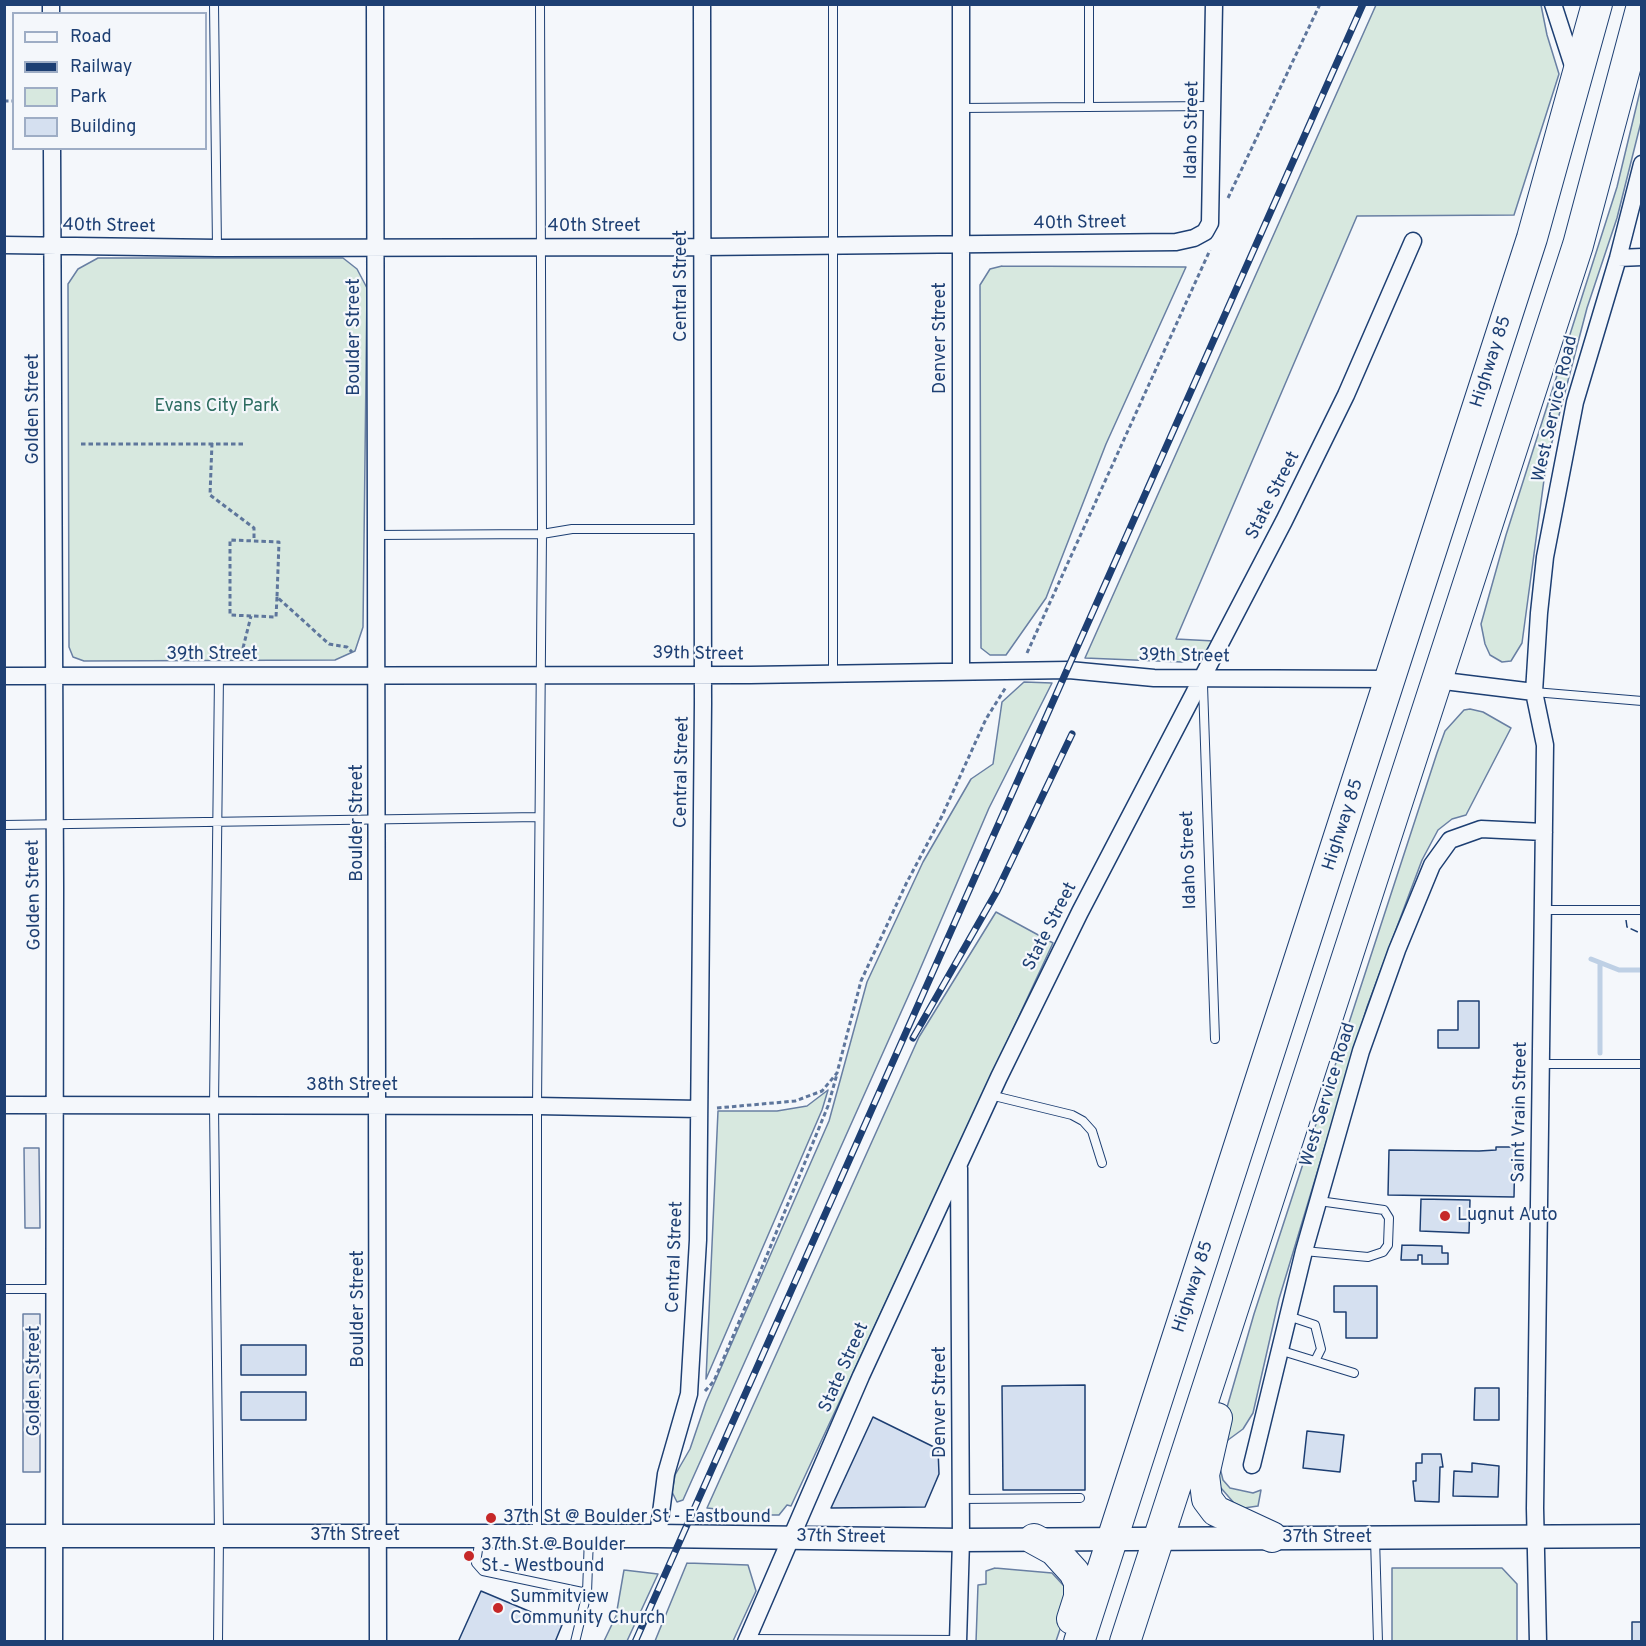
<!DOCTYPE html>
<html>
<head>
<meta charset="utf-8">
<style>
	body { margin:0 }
	#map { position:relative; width:1646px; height:1646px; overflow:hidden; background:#f4f7fb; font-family:Overpass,sans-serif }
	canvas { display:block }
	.frame { position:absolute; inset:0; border:6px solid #1d3f73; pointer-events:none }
	.legend { position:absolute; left:12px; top:12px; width:195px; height:138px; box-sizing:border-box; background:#f4f7fb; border:2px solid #9eadc5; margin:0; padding:8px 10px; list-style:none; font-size:18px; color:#1d3f73 }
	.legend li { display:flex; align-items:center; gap:12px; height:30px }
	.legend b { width:30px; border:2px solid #9eadc5 }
</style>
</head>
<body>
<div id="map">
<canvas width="1646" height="1646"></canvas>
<div class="frame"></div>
<ul class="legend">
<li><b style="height:8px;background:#f4f7fb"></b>Road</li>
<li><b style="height:8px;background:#1d3f73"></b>Railway</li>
<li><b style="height:16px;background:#d7e8df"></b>Park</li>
<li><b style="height:16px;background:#d5e0f0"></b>Building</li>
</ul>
</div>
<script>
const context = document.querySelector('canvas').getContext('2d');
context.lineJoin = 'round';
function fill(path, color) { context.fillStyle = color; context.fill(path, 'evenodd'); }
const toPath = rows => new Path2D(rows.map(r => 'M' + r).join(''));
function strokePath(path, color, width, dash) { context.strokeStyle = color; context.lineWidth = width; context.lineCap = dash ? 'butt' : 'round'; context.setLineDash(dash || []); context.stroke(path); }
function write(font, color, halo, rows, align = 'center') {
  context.font = font + ' Overpass,sans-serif'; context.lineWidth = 4.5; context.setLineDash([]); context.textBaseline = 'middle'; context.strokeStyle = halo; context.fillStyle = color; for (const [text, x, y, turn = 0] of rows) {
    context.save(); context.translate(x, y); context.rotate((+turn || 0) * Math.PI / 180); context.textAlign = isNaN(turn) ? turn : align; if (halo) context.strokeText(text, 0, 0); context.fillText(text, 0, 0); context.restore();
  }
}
const green = toPath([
	[1376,5,1541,5,1547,35,1559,74,1514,215,1357,216,1176,639,1214,641,1199,659,1182,662,1085,658,1376,5],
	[1641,87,1641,122,1617,218,1587,308,1546,465,1522,643,1511,661,1502,662,1490,655,1485,644,1481,624,1506,535,1617,187,1641,87],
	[98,258,343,258,357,269,367,288,363,627,355,651,335,660,84,661,73,657,69,647,68,284,78,269,98,258],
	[1002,266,1186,267,1106,444,1046,598,1006,655,990,655,981,648,980,285,990,269,1002,266],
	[1024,682,1052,683,989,808,915,981,683,1500,677,1502,672,1492,675,1475,690,1449,706,1402,829,1121,867,982,923,862,971,779,993,764,1002,702,1024,682],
	[1470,709,1483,712,1511,728,1466,815,1452,819,1438,830,1422,860,1367,1007,1279,1299,1253,1413,1243,1429,1228,1440,1222,1451,1219,1464,1223,1480,1230,1488,1253,1493,1261,1490,1258,1506,1244,1508,1234,1503,1221,1488,1216,1488,1217,1442,1254,1314,1437,753,1445,731,1464,710,1470,709],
	[996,912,1053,943,791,1506,787,1505,779,1515,723,1515,716,1509,707,1508,919,1037,996,912],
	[828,1090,822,1110,706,1379,718,1111,777,1111,807,1106,828,1090],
	[687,1563,748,1565,756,1591,733,1641,655,1641,687,1563],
	[995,1568,1052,1573,1064,1586,1070,1600,1056,1641,976,1642,978,1585,986,1584,986,1571,995,1568],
	[1392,1568,1502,1568,1517,1584,1517,1641,1392,1641,1392,1568],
	[624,1570,658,1574,627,1641,604,1641,616,1616,624,1570]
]);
const parking = toPath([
	[24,1148,39,1148,40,1228,25,1228,24,1148],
	[23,1314,40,1314,40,1472,23,1472,23,1314]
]);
const stream = toPath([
	[1591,959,1619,970,1642,970],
	[1600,963,1600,1053]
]);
const building = toPath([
	[1458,1001,1479,1001,1479,1048,1438,1048,1438,1030,1458,1030,1458,1001],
	[1496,1147,1515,1147,1514,1197,1388,1195,1389,1150,1479,1151,1496,1150,1496,1147],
	[1421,1199,1470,1200,1469,1233,1420,1231,1421,1199],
	[1402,1245,1442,1246,1442,1253,1448,1253,1448,1264,1422,1264,1422,1255,1418,1255,1418,1260,1401,1260,1402,1245],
	[1334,1286,1377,1286,1377,1338,1346,1338,1346,1312,1334,1312,1334,1286],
	[241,1345,306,1345,306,1375,241,1375,241,1345],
	[1085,1385,1085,1490,1003,1490,1002,1386,1085,1385],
	[1475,1388,1499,1388,1499,1420,1474,1420,1475,1388],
	[241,1392,306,1392,306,1420,241,1420,241,1392],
	[873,1417,938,1449,939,1474,925,1507,831,1508,873,1417],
	[1307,1431,1344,1435,1340,1472,1303,1468,1307,1431],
	[1422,1454,1441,1454,1443,1467,1440,1467,1439,1502,1415,1501,1413,1481,1416,1481,1416,1463,1422,1463,1422,1454],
	[1472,1463,1499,1466,1498,1497,1453,1496,1454,1471,1472,1472,1472,1463],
	[481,1591,562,1625,555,1642,458,1642,481,1591],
	[1632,1622,1642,1622,1642,1642,1632,1642,1632,1622]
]);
const path = toPath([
	[4,101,14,101],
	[1228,198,1320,4],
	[212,443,210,495,254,528,254,541],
	[81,444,243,444],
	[277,597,276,617,230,615,230,540,279,542,277,597,329,644,347,647,352,652],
	[243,648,251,616],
	[1027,653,1210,250],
	[717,1108,795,1101,822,1091,837,1073,861,981,906,884,942,816,986,719,1006,687],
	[705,1391,714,1381,758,1277,828,1106,837,1074]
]);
const lane = toPath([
	[214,4,217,248],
	[833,4,833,674],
	[1089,4,1089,107],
	[961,108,1213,106],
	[376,535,542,534,572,529,701,529],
	[1203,685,1215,1039],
	[1534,692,1642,701],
	[4,825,539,817],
	[1543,910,1642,910],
	[1541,1064,1642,1064],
	[990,1095,1072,1115,1083,1121,1092,1131,1102,1163],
	[1304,1251,1368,1257,1383,1252,1388,1245,1389,1218,1384,1210,1319,1201],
	[4,1289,55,1289],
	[1288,1316,1315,1325,1321,1349,1315,1361],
	[1279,1350,1354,1373],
	[961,1499,1080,1498],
	[537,1536,537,1106,542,534,540,4],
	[480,1537,476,1563,483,1571,587,1593,589,1536],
	[1375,1538,1378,1642],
	[747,1639,958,1640],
	[218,1642,219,1536,214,1106,219,675],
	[575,1642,587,1593]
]);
const street = toPath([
	[375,4,378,1642],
	[1553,4,1576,75],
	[51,14,51,4],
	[52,148,55,887,54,1642],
	[4,245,217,248,702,247,1176,242,1194,238,1205,232,1210,223,1214,4],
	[1618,258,1642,257],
	[961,671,961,4],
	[4,676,750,675,1069,670,1154,678,1391,679],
	[1436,680,1534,692],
	[4,1105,537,1106,699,1109],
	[1252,1465,1304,1251,1361,1051,1397,950,1432,865,1450,840,1481,829,1544,832],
	[658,1536,666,1474,689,1394,698,1240,703,703,702,4],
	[746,1642,861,1376,999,1077,1080,912,1284,521,1346,395,1413,241],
	[958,1642,961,1540,959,1168],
	[1538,1642,1535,1508,1545,745,1534,692,1539,613,1545,557,1575,402,1618,258,1642,164]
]);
const secondary = toPath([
	[4,1536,658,1536,961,1540,1642,1536]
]);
const highway = toPath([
	[1217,1418,1204,1475,1207,1499,1216,1511,1272,1537],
	[1034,1539,1054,1550,1074,1572,1079,1582,1079,1597,1072,1619],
	[1079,1642,1532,238,1597,4],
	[1125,1642,1578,245,1642,5]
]);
const rail = toPath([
	[913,1038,997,891,1072,734],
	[635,1642,1363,4]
]);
const fence = toPath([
	[1626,920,1627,927,1642,934]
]);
const markers = [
	[1445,1216,6,"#c62828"],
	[491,1518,6,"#c62828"],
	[469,1556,6,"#c62828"],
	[498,1608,6,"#c62828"]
];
const streetNames = [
	["Idaho Street",1193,130,-89],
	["40th Street",1080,224,-1],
	["40th Street",109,227,1],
	["40th Street",594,227],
	["Central Street",682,286,-90],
	["Boulder Street",355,337,-90],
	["Denver Street",941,338,-90],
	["Highway 85",1492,362,-72],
	["Golden Street",34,409,-90],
	["West Service Road",1556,409,-77],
	["State Street",1274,496,-63],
	["39th Street",212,655],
	["39th Street",698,655,1],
	["39th Street",1184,657,1],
	["Central Street",683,772,-89],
	["Boulder Street",358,823,-90],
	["Highway 85",1344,825,-72],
	["Idaho Street",1190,860,-92],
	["Golden Street",35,895,-91],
	["State Street",1051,927,-63],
	["38th Street",352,1086],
	["West Service Road",1329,1095,-73],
	["Saint Vrain Street",1521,1112,-89],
	["Central Street",676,1257,-88],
	["Highway 85",1194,1287,-72],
	["Boulder Street",359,1309,-90],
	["State Street",845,1368,-66],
	["Golden Street",35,1381,-90],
	["Denver Street",941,1402,-90],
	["37th Street",355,1536],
	["37th Street",841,1538,1],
	["37th Street",1327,1538]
];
const parkNames = [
	["Evans City Park",217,407]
];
const poiNames = [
	["Lugnut Auto",1457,1216],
	["37th St @ Boulder St - Eastbound",503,1518],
	["37th St @ Boulder",481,1546],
	["St - Westbound",481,1567],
	["Summitview",510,1598],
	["Community Church",510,1619]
];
fill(green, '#d7e8df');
strokePath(green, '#687fa3', 1.5);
fill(parking, '#e3e8f0');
strokePath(parking, '#687fa3', 1.5);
strokePath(stream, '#bed0e5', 5);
fill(building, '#d5e0f0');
strokePath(building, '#1d3f73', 1.5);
strokePath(lane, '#1d3f73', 10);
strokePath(street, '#1d3f73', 19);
strokePath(secondary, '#1d3f73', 25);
strokePath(highway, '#1d3f73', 32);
strokePath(path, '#5e769c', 3, [4.5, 3]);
strokePath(lane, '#f4f7fb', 8);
strokePath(street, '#f4f7fb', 16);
strokePath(secondary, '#f4f7fb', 22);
strokePath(highway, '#f4f7fb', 30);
strokePath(rail, '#1d3f73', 7);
strokePath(rail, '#f4f7fb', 4.5, [14]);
strokePath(fence, '#1d3f73', 1.5, [8, 3]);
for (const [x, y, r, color] of markers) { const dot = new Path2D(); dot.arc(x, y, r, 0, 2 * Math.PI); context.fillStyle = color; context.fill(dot); strokePath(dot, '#f4f7fb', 2); }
write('18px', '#1d3f73', '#f4f7fb', streetNames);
write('18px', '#2c6c60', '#f4f7fb', parkNames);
write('18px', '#1d3f73', '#f4f7fb', poiNames, 'left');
</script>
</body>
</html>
